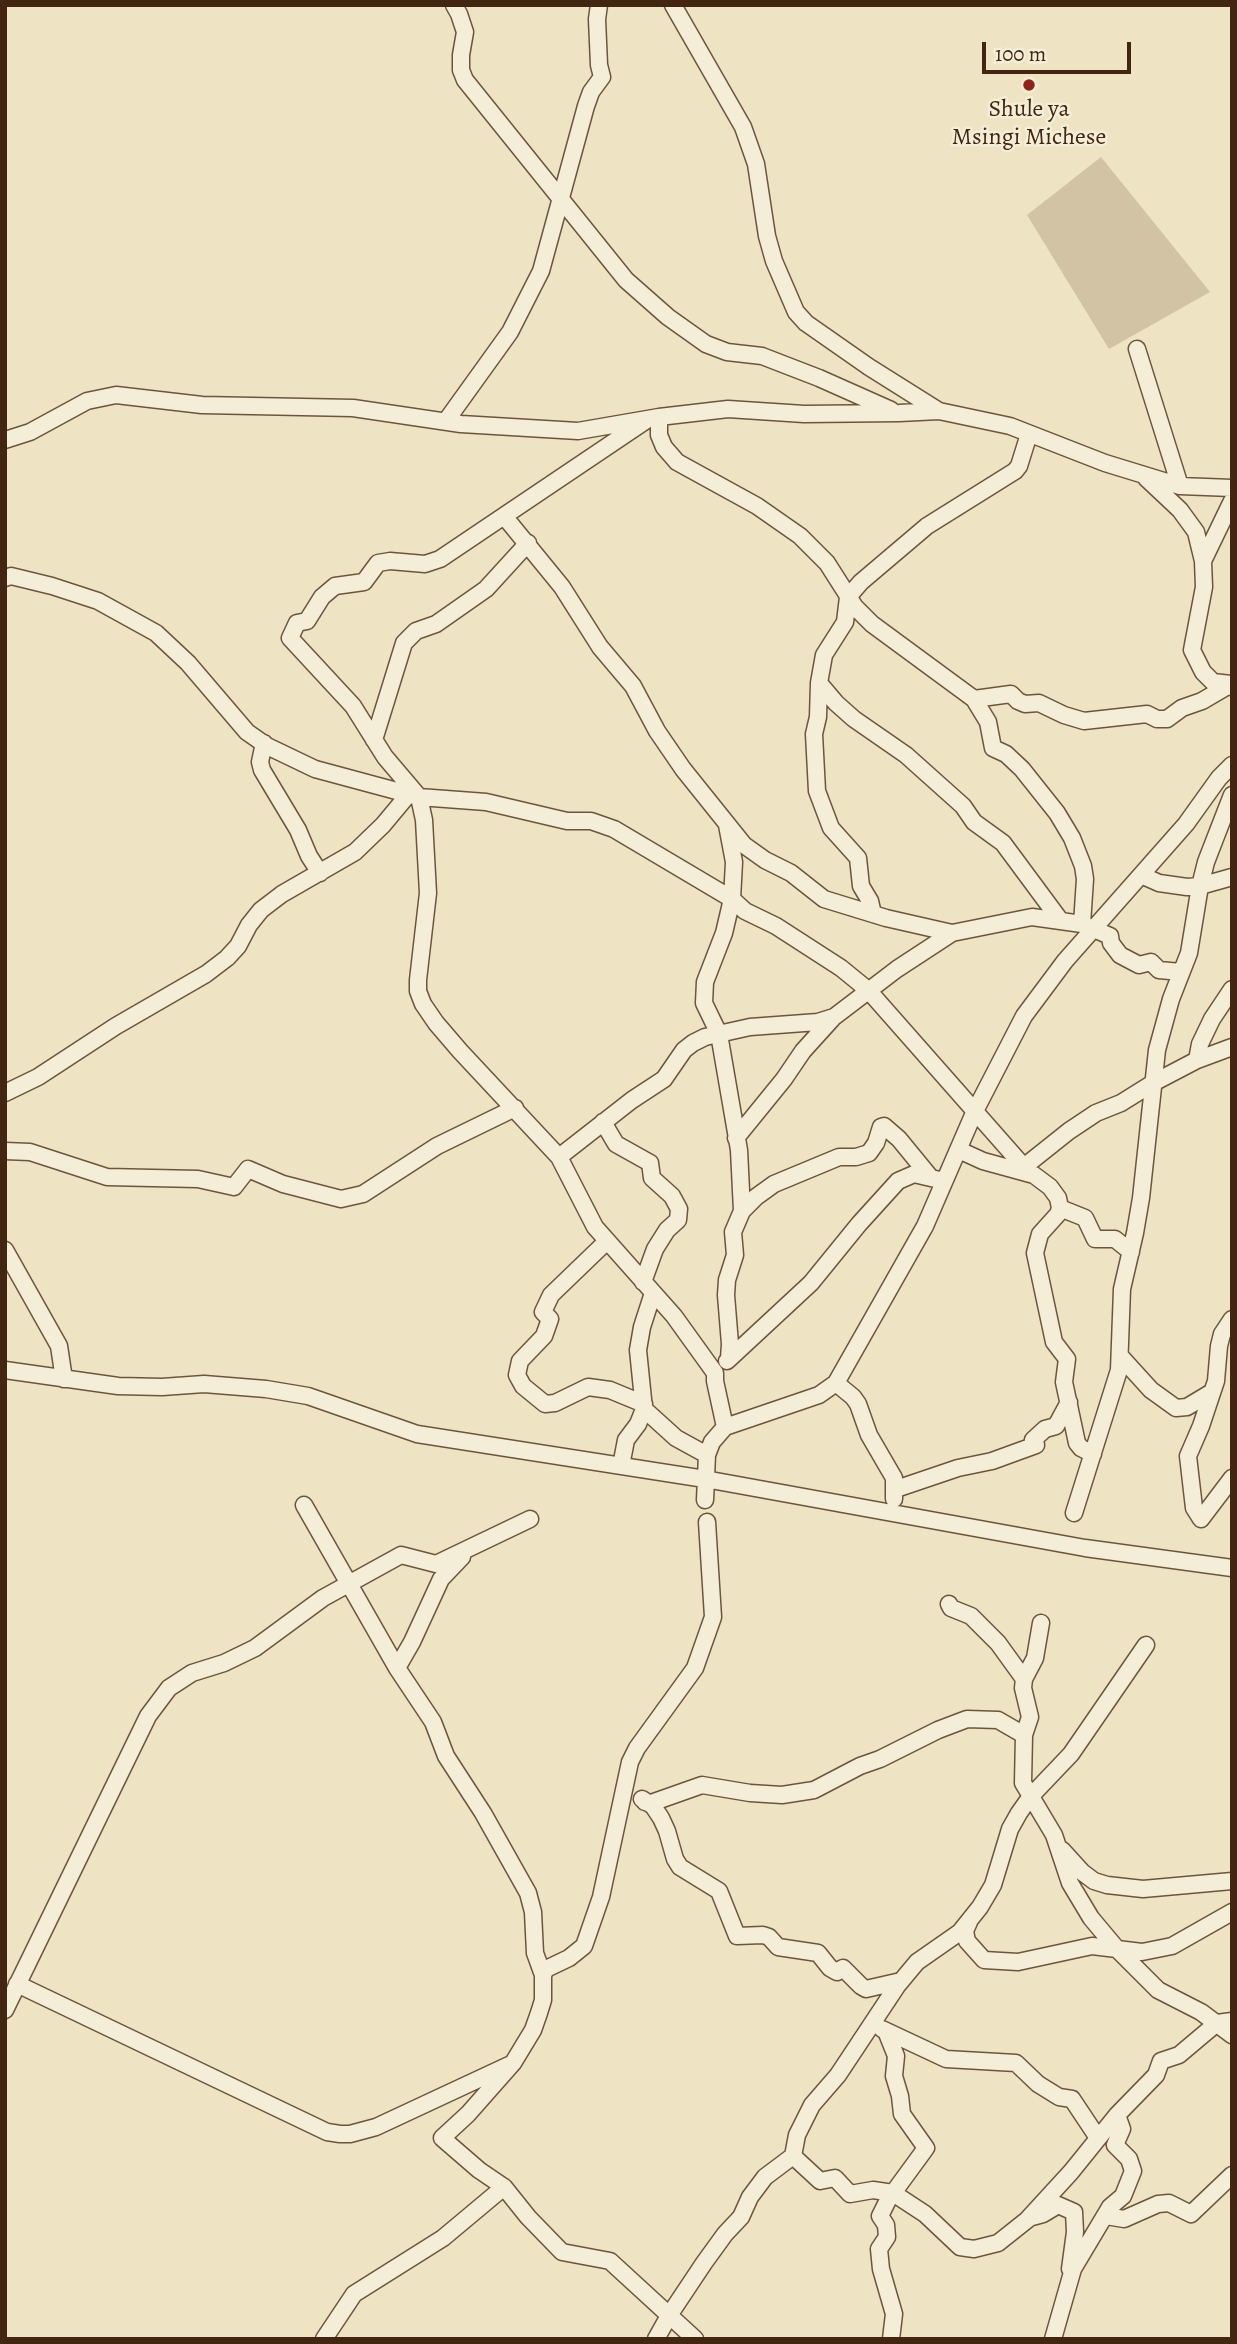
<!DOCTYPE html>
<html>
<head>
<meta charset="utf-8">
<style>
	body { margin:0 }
	#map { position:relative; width:1237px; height:2344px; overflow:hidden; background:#eee3c2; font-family:Alegreya,serif }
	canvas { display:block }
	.frame { position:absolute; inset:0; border:7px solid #422611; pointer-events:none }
	.scale { position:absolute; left:982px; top:42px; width:149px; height:32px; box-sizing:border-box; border:4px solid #422611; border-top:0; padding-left:9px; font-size:21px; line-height:24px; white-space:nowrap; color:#422611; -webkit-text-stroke:5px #f4edd7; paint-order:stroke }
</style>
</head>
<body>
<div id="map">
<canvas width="1237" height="2344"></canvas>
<div class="frame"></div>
<div class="scale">100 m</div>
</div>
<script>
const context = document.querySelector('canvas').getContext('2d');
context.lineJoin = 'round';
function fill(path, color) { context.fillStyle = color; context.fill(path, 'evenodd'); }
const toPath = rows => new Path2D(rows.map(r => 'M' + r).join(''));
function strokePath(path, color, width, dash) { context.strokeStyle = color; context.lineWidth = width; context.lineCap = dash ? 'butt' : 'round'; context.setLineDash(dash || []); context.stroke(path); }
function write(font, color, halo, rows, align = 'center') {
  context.font = font + ' Alegreya,serif'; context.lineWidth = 5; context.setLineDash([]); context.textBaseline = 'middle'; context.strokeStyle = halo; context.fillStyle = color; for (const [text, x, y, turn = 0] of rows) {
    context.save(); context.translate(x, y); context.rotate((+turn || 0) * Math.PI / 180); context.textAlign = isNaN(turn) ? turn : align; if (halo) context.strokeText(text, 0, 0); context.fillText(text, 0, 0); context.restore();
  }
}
const green = toPath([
	[1101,157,1210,292,1109,349,1027,215]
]);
const minor = toPath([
	[454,5,459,14,465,32,461,55,461,70,465,80,626,280,668,317,706,344,727,352,762,356,819,378,891,410],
	[673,5,743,127,756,164,767,236,774,261,796,312,806,323,869,367,939,411],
	[1137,349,1180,486],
	[659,417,659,435,664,447,677,462,757,506,800,536,827,563,855,607,872,624,974,699,1011,694,1018,701,1025,704,1039,703,1064,715,1084,721,1147,714,1157,719,1167,719,1182,708,1202,701,1231,684],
	[648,419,440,559,425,564,390,561,378,563,364,582,335,586,322,597,307,621,297,623,290,638,353,706,385,757,419,797,424,820,428,893,418,980,418,991,423,1004,436,1023,460,1051,559,1157,595,1227,674,1316,715,1373,715,1381,725,1427],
	[446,421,510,332,541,271,586,106,591,92,602,77,599,65,597,19,599,5],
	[5,440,30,432,87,401,116,395,202,405,353,408,461,424,578,431,659,417,728,409,804,414,899,413,939,411,1010,426,1105,463,1180,486,1232,488],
	[1146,478,1180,510,1196,532,1203,561,1204,587,1192,650,1203,672,1213,682,1231,684,1232,687],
	[504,516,562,587,600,647,633,686,657,731,683,769,744,845,765,860,791,873,824,899,886,918,952,933,1032,917,1082,924,1110,936,1111,943,1120,955,1139,965,1151,962,1159,970,1181,972],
	[1203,561,1232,501],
	[5,578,11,576,52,586,98,601,156,633,188,663,247,732,267,746,315,769,419,797,486,802,567,821,591,821,614,829,732,899,745,911,776,926,841,968,868,990,1024,1167],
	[819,683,836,703,854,719,906,755,963,806,974,822,1003,843,1060,920],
	[974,699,988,722,993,748,1006,754,1022,769,1057,813,1072,838,1083,866,1085,879,1082,924],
	[374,740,404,643,416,631,436,624,486,589,528,543],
	[264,743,260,762,262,770,298,830,309,856,320,873],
	[727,825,734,862,732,899,724,933,705,982,704,1003,719,1034,739,1150,742,1211],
	[1141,875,1159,883,1187,887,1200,886,1232,877],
	[873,914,870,901,861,886,858,858,831,828,817,791,814,734,818,717,819,683,824,655,845,622,848,597,861,582,927,526,1015,471,1019,466,1029,434],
	[1197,1060,1200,1044,1212,1019,1232,989],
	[5,1093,38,1077,116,1026,206,974,227,958,238,946,249,925,261,910,282,894,355,852,383,825,408,795],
	[603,1122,616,1144,650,1163,652,1178,672,1196,679,1209,678,1220,667,1230,655,1249,643,1282],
	[736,1138,784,1079,803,1051,832,1019],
	[959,1150,983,1161,1034,1175,1050,1187,1058,1198,1060,1208,1058,1214,1040,1234,1035,1253,1054,1342,1067,1359,1064,1382,1077,1443,1081,1448,1093,1454],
	[5,1151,30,1152,107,1177,198,1179,234,1187,248,1169,283,1184,341,1199,363,1194,437,1146,515,1108],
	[559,1157,632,1100,664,1079,684,1050,693,1043,705,1037,750,1027,818,1022,834,1017,897,969,952,933],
	[1020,1170,1069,1131,1096,1113,1121,1103,1153,1083,1197,1060,1232,1047],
	[1060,1208,1085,1218,1095,1239,1115,1239,1131,1252],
	[606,1242,551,1295,543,1312,550,1319,544,1336,520,1361,517,1375,523,1386,545,1404,555,1403,588,1387,610,1390,644,1404],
	[5,1250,59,1346,64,1379],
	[1232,1319,1222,1334,1219,1346,1216,1381,1201,1426,1188,1456,1194,1508,1201,1519,1232,1478],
	[1121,1357,1151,1390,1176,1408,1187,1407,1212,1392],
	[729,1359,730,1344,726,1295,727,1280,735,1255,733,1232,742,1211,756,1197,774,1184,839,1157,856,1157,869,1153,876,1143,881,1127,884,1126,899,1139,931,1178,944,1181],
	[727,1361,811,1283,859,1224,898,1181,914,1174,931,1178],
	[5,1370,118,1386,162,1387,204,1384,266,1389,308,1396,417,1434,705,1479,1085,1548,1232,1568],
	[836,1383,853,1397,858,1404,869,1435,894,1478,894,1499],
	[644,1409,676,1438,707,1455],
	[621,1466,626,1440,638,1424,644,1409,638,1350,642,1327,653,1293],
	[896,1489,958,1468,992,1461,1036,1445,1033,1440,1045,1429,1056,1426,1069,1402],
	[705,1500,707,1455,712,1442,725,1427,819,1395,836,1383,925,1226,974,1113,1024,1016,1065,961,1186,824,1219,778,1232,765],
	[304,1505,397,1668,433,1722,446,1756,483,1813,528,1893,533,1912,535,1953,543,1975],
	[1074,1513,1119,1370,1122,1289,1135,1233,1141,1198,1157,1050,1171,999,1189,953,1200,886,1206,862,1232,795],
	[949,1604,951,1608,971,1616,998,1643,1024,1679],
	[1041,1623,1035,1658,1024,1679,1023,1688,1030,1717,1024,1735,1023,1783,1054,1835,1070,1883,1091,1918,1117,1949,1158,1990,1201,2012,1232,2035],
	[397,1668,412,1642,441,1579,462,1557],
	[642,1799,653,1806,661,1818,667,1831,675,1859,680,1867,719,1891,737,1936,763,1935,769,1937,778,1947,818,1953,830,1968,837,1972,843,1968,861,1986,866,1989,901,1981],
	[645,1802,651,1803,702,1785,750,1793,782,1795,814,1790,860,1766,880,1759,938,1730,967,1719,998,1720,1024,1735],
	[1062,1850,1082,1872,1094,1881,1107,1885,1143,1889,1232,1881],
	[969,1922,965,1931,967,1941,984,1960,1018,1962,1092,1946,1142,1952,1172,1946,1232,1912],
	[17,1984,327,2132,340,2134,350,2134,376,2127,509,2065],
	[5,2010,148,1716,169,1688,192,1673,224,1663,255,1648,323,1598,401,1555,436,1564,530,1519],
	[882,2029,946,2059,1016,2063,1038,2084,1059,2097,1072,2099,1098,2138],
	[886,2031,896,2056,894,2076,900,2096,902,2114,926,2148,888,2200,880,2216,886,2225,887,2237,879,2249,881,2269,894,2314,891,2339],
	[793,2156,820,2181,835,2178,850,2194,873,2190,893,2193,925,2214,960,2247,974,2249,998,2243,1027,2220,1071,2172,1117,2115,1156,2075,1161,2061,1179,2055,1217,2023,1232,2021],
	[1106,2216,1124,2219,1158,2204,1169,2203,1191,2214,1232,2175],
	[1032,2217,1043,2214,1058,2205,1074,2212,1075,2232,1070,2269],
	[324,2339,354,2294,443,2238,504,2187],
	[656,2339,670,2314,704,2263,725,2234,741,2217,750,2197,765,2177,793,2156,797,2135,812,2105,838,2075,897,1986,917,1962,960,1932,980,1907,993,1885,1010,1829,1019,1813,1031,1796,1071,1754,1146,1645],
	[695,2339,610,2261,562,2252,528,2217,504,2187,479,2170,442,2138,468,2114,513,2063,533,2030,539,2013,543,2000,543,1975,546,1969,569,1958,584,1946,601,1897,630,1762,637,1748,695,1668,713,1617,707,1522],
	[1053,2339,1073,2269,1110,2207,1123,2196,1133,2171,1129,2159,1115,2145,1122,2129,1117,2115]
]);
const markers = [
	[1029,85,7,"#8f2418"]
];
const poiNames = [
	["Shule ya",1029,110],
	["Msingi Michese",1029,138]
];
fill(green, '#d1c3a4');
strokePath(minor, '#6d553d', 19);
strokePath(minor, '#f4edd7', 16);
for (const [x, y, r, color] of markers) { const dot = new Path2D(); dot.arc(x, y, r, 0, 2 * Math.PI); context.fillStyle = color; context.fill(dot); strokePath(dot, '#f4edd7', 2.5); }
write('24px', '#422611', '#f4edd7', poiNames);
</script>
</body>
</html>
